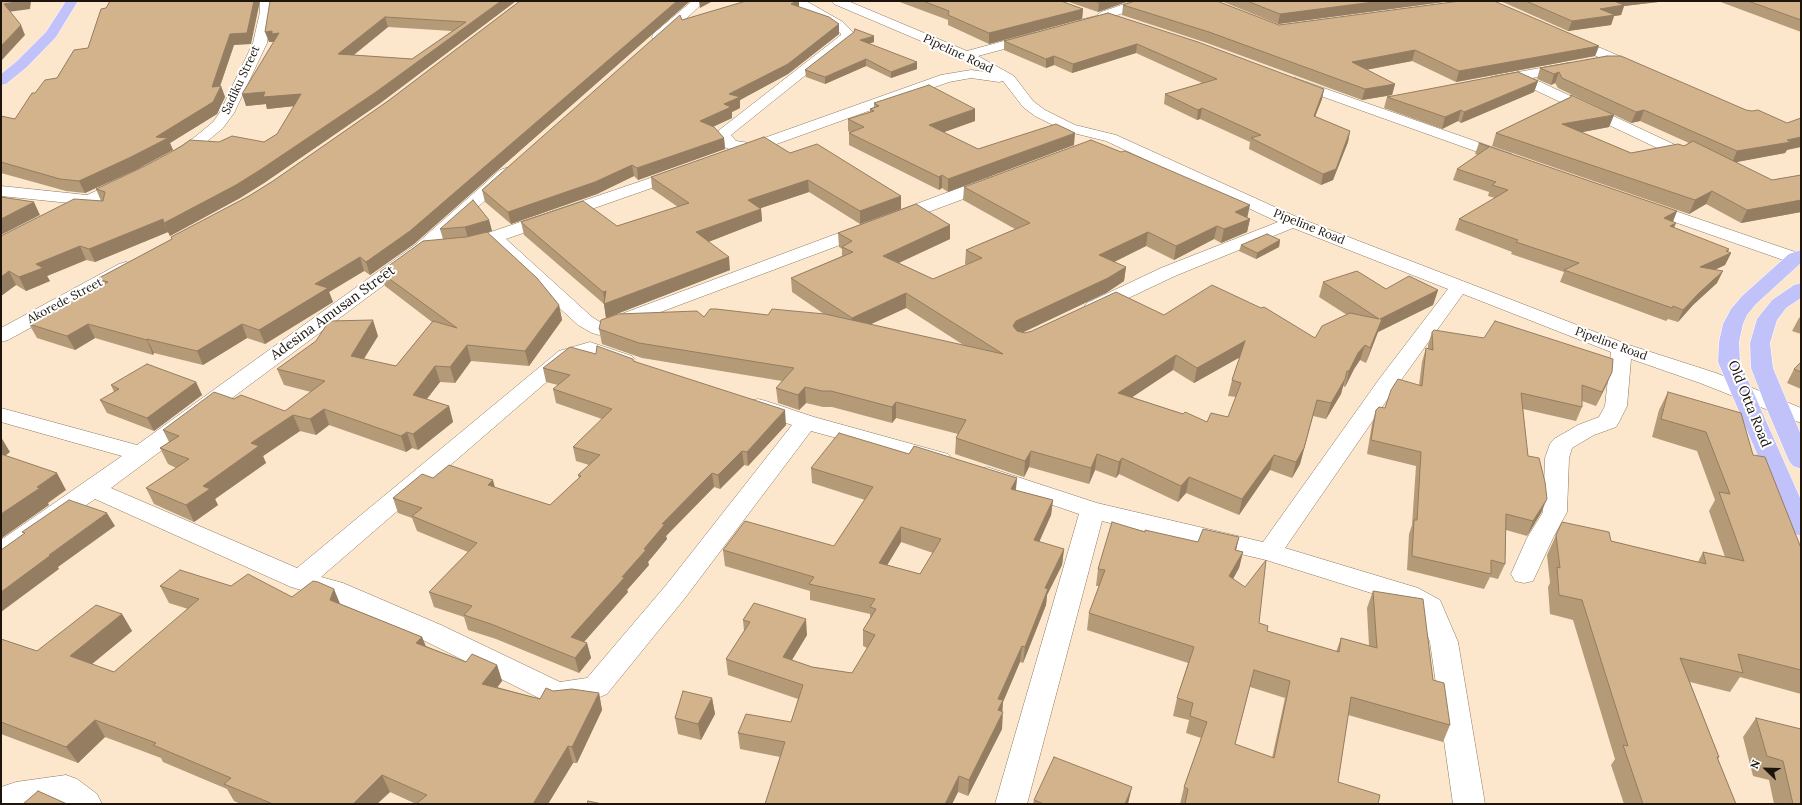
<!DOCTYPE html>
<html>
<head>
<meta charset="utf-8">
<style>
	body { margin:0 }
	#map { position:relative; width:1802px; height:805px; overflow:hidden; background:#fde7cc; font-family:Lora,serif }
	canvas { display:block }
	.frame { position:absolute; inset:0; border:2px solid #1d150c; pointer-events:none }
	.north { position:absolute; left:1746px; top:749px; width:40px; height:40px; -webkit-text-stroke:3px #fff; paint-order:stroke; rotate:293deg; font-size:11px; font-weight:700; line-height:16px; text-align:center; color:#1d150c }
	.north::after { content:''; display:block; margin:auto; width:14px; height:18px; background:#1d150c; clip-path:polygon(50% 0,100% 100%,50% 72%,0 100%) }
</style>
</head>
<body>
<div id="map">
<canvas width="1802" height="805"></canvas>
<div class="frame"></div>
<div class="north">N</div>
</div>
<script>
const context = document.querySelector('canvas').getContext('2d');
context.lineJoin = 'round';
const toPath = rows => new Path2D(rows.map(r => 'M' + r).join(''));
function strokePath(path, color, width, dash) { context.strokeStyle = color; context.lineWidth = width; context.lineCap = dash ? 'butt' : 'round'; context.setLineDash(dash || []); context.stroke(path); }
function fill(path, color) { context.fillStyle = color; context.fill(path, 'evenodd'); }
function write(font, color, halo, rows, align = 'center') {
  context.font = font + ' Lora,serif'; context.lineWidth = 4; context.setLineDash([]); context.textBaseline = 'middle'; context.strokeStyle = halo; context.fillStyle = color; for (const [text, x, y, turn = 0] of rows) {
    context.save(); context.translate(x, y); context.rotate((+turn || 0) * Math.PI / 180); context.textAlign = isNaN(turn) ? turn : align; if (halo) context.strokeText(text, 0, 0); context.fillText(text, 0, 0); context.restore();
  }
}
const minor = toPath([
	[260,1,272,1,272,12,267,43,234,113,223,128,205,143,181,160,175,162,169,160,167,157,169,154,195,137,213,122,220,112,253,43,260,12,260,1],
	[692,1,705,1,663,40,653,40,652,37,653,34,692,1],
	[792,1,806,1,843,22,854,33,853,37,731,135,736,141,750,143,941,75,971,70,986,72,961,58,834,4,832,1,848,1,967,51,1033,33,1038,34,1039,37,1038,40,978,56,1014,76,1033,101,1045,110,1075,125,1116,135,1299,218,1629,345,1716,373,1801,408,1801,423,1700,383,1631,359,1627,406,1619,422,1616,427,1594,435,1572,448,1569,458,1567,512,1553,538,1533,581,1524,583,1515,581,1511,574,1527,538,1543,512,1545,458,1550,444,1554,439,1578,425,1599,417,1605,406,1611,352,1463,294,1396,387,1285,548,1418,588,1440,600,1458,642,1485,804,1453,804,1430,642,1419,613,1400,602,1266,560,1102,521,1027,804,995,804,1079,514,979,480,975,475,979,470,987,467,1097,503,1263,542,1380,378,1448,289,1293,228,1175,276,1101,311,1094,313,1087,311,1084,307,1087,303,1161,268,1278,222,1106,141,1065,131,1035,116,1023,107,1003,81,999,82,971,78,949,82,749,154,743,156,737,154,735,151,724,147,718,139,715,136,718,131,841,35,841,34,835,28,802,10,792,1],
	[1133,1,1151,1,1149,4,1109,18,1104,22,1083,27,1079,26,1077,23,1079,20,1096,16,1101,12,1133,1],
	[1570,35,1624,58,1626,61,1624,64,1619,65,1614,64,1565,42,1563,39,1565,36,1570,35],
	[1568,63,1573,64,1575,67,1573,70,1532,78,1684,149,1686,152,1684,155,1678,157,1672,155,1516,81,1496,84,1491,83,1489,80,1491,77,1496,76,1568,63],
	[1295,78,1512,154,1514,157,1512,160,1506,162,1500,160,1290,85,1288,82,1290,79,1295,78],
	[506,168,512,170,514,173,512,176,427,253,111,488,297,568,559,351,590,342,632,356,635,360,632,364,625,366,589,355,573,359,321,577,343,583,441,625,560,682,587,678,667,584,792,425,750,411,747,406,750,401,758,399,766,401,814,417,948,454,952,459,948,464,940,466,811,431,685,598,607,694,586,703,557,706,547,702,421,639,325,597,291,587,95,499,10,558,1,561,1,540,122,456,1,422,1,408,137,445,415,245,500,170,506,168],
	[680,168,686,170,688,173,686,176,506,239,592,317,600,322,986,178,992,177,998,178,1000,182,998,186,599,335,592,333,578,325,490,244,482,246,476,245,473,241,476,237,680,168],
	[125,178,131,179,133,183,131,187,60,219,54,218,51,214,54,210,69,203,1,196,1,186,87,195,125,178],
	[1646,201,1801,254,1801,262,1796,264,1789,262,1640,210,1637,206,1640,202,1646,201],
	[126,262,133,264,135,268,133,272,8,340,1,342,1,328,119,264,126,262],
	[66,775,77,779,97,794,102,804,1,804,1,787,16,782,66,775]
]);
const major = toPath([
	[66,1,78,1,56,37,27,67,6,84,1,85,1,74,17,61,46,32,66,1],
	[1801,250,1801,263,1756,304,1747,315,1743,324,1739,342,1740,362,1801,500,1801,536,1792,533,1788,527,1718,362,1719,342,1723,324,1731,309,1742,296,1789,254,1801,250],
	[1801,283,1801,298,1786,308,1777,320,1770,343,1773,368,1801,435,1801,469,1793,466,1789,461,1766,407,1751,368,1750,343,1757,319,1772,300,1794,285,1801,283]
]);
const wall = toPath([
	[270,1,516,1,379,104,264,183,240,198,170,236,168,232,95,262,86,260,47,276,50,281,26,291,16,285,1,296,1,236,101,201,96,189,219,142,264,142,277,134,294,106,267,109,266,104,246,106,274,42,269,42],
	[388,27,452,31,412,59,354,55],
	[520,1,690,1,414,244,370,275,364,271,329,292,333,302,265,344,247,338,203,365,154,353,153,355,95,338,75,350,37,338,29,324,101,286,97,279,172,239,249,196,273,181,388,101],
	[799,1,799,7,839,24,839,34,788,74,740,100,740,108,732,112,732,118,713,127,724,138,725,149,638,180,634,176,597,194,511,224,485,202,482,190,682,20],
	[897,1,1061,1,1083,9,1082,19,989,44,948,25,948,20],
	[1066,1,1129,1,1098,12],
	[1221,1,1451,1,1278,24],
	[1498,1,1667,1,1624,6,1621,15,1614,16,1611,25,1568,31,1505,3],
	[1718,1,1801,1,1801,32],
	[1123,5,1279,25,1599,46,1595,56,1456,82,1412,61,1366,70,1395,84,1392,95,1362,100,1207,43,1122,15],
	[1108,13,1324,89,1322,99,1315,117,1350,131,1348,142,1333,180,1321,185,1249,149,1250,142,1200,119,1197,120,1164,104,1165,94,1202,83,1136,53,1072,73,1054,65,1046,68,1004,50,1004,41],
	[874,36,874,42,869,44,917,69,891,78,866,66,825,84,806,77,805,70],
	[251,44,234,45,220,86,221,86,225,97,217,114,170,143,173,150,85,193,66,191,1,173,1,116,15,119,35,93,57,78,74,50],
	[1607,56,1787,150,1785,153,1735,162,1772,180,1801,175,1801,212,1741,223,1706,204,1689,214,1492,146,1496,133,1570,97,1571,95,1614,115,1609,127,1581,132,1631,153,1684,146,1689,143,1640,121,1631,123,1558,88,1555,83,1551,85,1537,79,1540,68],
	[1538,81,1534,92,1461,123,1458,121,1442,129,1384,108,1387,97],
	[874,103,975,109,975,121,943,132,978,149,1074,145,948,192,942,188,939,190,849,145,849,133,850,132,848,131,848,119,870,112,870,109,874,107],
	[1479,143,1677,211,1673,222,1674,228,1731,253,1725,265,1715,270,1717,283,1693,305,1678,322,1668,319,1666,321,1560,282,1564,272,1511,254,1512,252,1455,230,1459,219,1495,198,1488,196,1489,192,1453,180,1457,169,1478,155,1475,154],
	[790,153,901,209,860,224,809,192,761,208,762,221,708,242,730,270,609,317,704,317,824,314,792,292,791,278,842,256,842,249,839,247,838,233,950,225,950,239,899,263,933,279,967,265,965,264,966,250,1015,229,963,200,964,187,1247,217,1250,219,1247,232,1221,243,1214,239,1174,260,1146,246,1114,262,1126,267,1124,281,1106,293,1022,333,1025,333,1164,315,1315,338,1347,315,1319,297,1323,282,1386,289,1438,290,1433,305,1378,332,1366,363,1360,360,1354,369,1345,387,1343,386,1341,394,1326,419,1313,416,1300,464,1292,478,1270,470,1239,515,1186,493,1178,502,1119,474,1116,478,1095,470,1089,484,1029,467,1024,477,955,454,956,438,958,434,896,418,892,423,832,407,823,407,806,403,799,410,778,403,776,388,782,381,642,358,602,344,599,329,606,318,604,304,524,235,521,222,617,226,678,207,652,189,651,177],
	[906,308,965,346,870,324],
	[1240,357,1232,380,1228,396,1236,397,1228,417,1207,422,1132,397,1173,370,1194,383],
	[489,220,492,231,487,232,559,305,562,320,529,366,471,361,455,383,440,382,427,399,449,406,453,422,418,450,412,448,406,452,329,425,316,435,300,431,263,456,266,463,215,499,218,505,194,522,154,504,146,488,176,468,168,464,160,448,169,442,163,430,234,399,285,411,311,392,284,385,277,369,378,336,364,359,396,366,432,322,385,286,380,272,443,239,440,229],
	[1280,240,1279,247,1256,259,1239,251,1241,245],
	[1801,316,1801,334,1792,331,1799,318],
	[1432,332,1612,372,1596,406,1582,401,1582,407,1576,421,1523,409,1528,456,1541,513,1527,536,1506,530,1505,564,1498,579,1490,577,1484,589,1407,570,1409,534,1412,525,1416,466,1367,454,1372,424,1376,410,1385,408,1419,385,1422,362,1426,348,1428,349,1428,345],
	[596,354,634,362,786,425,748,466,744,465,720,489,714,487,666,536,667,539,648,562,649,565,627,590,628,592,584,642,587,643,591,658,579,673,496,639,468,630,464,617,434,607,429,592,468,552,417,531,412,518,398,513,393,498,433,478,495,488,550,505,579,478,578,475,589,465,576,461,573,447,602,419,556,403,553,389,558,385,546,382,543,368],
	[1801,362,1801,389,1787,383,1794,369],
	[196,382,202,395,154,431,107,413,100,400,114,392,111,385],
	[1668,392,1753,455,1801,548,1801,694,1740,677,1730,692,1690,682,1719,757,1718,759,1736,804,1624,804,1611,765,1615,759,1573,620,1550,614,1548,587,1550,583,1547,555,1562,522,1611,541,1698,562,1703,552,1725,557,1709,511,1715,500,1697,451,1652,437,1659,410],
	[909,454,1017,478,1016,490,1053,500,1051,515,1039,542,1064,549,1062,565,1047,595,1046,605,1023,663,1020,662,1003,702,1002,712,1002,729,968,796,958,792,952,804,765,804,780,757,740,749,738,733,791,722,798,699,728,675,726,659,744,631,743,620,807,635,792,660,812,667,852,673,867,648,863,646,863,630,870,618,870,614,810,600,810,591,725,566,723,550,834,546,865,500,812,483,811,468],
	[901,542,933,553,920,574,887,565],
	[1145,532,1198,542,1239,537,1236,550,1243,552,1239,568,1233,579,1259,623,1267,631,1336,652,1341,638,1369,646,1367,608,1373,591,1433,680,1450,725,1443,742,1348,715,1338,782,1378,804,1180,804,1184,787,1201,738,1186,733,1189,720,1173,716,1177,698,1188,663,1087,630,1089,613,1099,586,1096,586,1098,569],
	[1250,687,1285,698,1272,758,1235,744],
	[160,586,231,586,292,597,341,604,422,637,426,646,466,662,497,665,502,681,497,687,540,699,553,691,599,693,602,710,577,763,573,763,548,804,416,804,390,792,377,804,241,804,234,801,227,789,163,762,161,758,105,737,78,763,1,734,1,639,37,651,122,614,132,631,92,664,114,672,188,609,169,603],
	[712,698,715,714,701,740,678,734,675,718],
	[1756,718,1801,729,1801,804,1774,804,1769,780,1753,776,1743,737],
	[1034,800,1129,803,1128,804,1033,804]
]);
const shadedWall = toPath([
	[21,1,31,1,30,9,8,12,4,4],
	[254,1,260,1,251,44,234,45,218,92,221,86,225,97,217,114,170,143,173,150,136,170,85,193,79,181,156,137,212,87,230,34],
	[501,1,516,1,379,104,264,183,240,198,170,236,164,223],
	[677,1,690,1,414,244,370,275,366,262],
	[699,1,713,1,700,8],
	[797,1,799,1,799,10,791,4],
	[1103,1,1129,1,1098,12,1099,3],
	[1381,1,1451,1,1278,24,1280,14],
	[1608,1,1667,1,1624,6,1621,15,1614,16,1611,25,1568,31,1572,21,1600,9],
	[1083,9,1082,19,989,44,989,33],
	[385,17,388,27,341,65,338,54],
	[839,24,839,34,788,74,740,100,740,108,732,112,732,118,701,132,700,121,729,94],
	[21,25,25,35,1,61,1,46],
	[272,31,279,33,274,42,269,42,265,32],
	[874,36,874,42,860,46,860,40],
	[1137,44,1136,53,1072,73,1073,64],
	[1599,46,1595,56,1456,82,1459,71],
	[1415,50,1412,61,1349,73,1352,62],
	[1054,56,1054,65,1046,68,1046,59],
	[866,59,866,66,825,84,825,77],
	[917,62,917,69,891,78,891,72],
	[1559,72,1555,83,1551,85,1554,74],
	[1538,81,1534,92,1461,123,1464,112],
	[1395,84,1392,95,1362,100,1365,89],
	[1324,89,1322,99,1311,127,1314,116],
	[265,92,301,94,305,105,267,109,266,104,246,106,242,94],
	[1202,108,1200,119,1197,120,1198,110],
	[975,109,975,121,928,138,929,125],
	[1461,110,1458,121,1442,129,1445,117],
	[1644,110,1640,121,1631,123,1636,112],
	[1614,115,1609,127,1558,137,1562,124],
	[1350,131,1348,142,1333,180,1321,185,1323,174],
	[1075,133,1074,145,948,192,948,179],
	[1801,137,1801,147,1787,150,1785,153,1732,163,1737,151],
	[724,138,725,149,638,180,637,168],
	[632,165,634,176,597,194,511,224,508,212],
	[942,175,942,188,939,190,939,177],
	[808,180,809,192,749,212,748,200],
	[1712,191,1706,204,1689,214,1695,200],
	[901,196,901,209,860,224,860,211],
	[1801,200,1801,212,1741,223,1747,210],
	[34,202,40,215,1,235,1,219],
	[1250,205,1247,219,1250,219,1247,232,1221,243,1224,229,1235,212],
	[761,209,762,221,698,246,696,232],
	[1677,211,1672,223,1664,218],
	[163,219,168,232,95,262,89,249],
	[489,220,492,231,468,239,465,227],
	[1676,223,1671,235,1670,226],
	[950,225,950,239,883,270,883,256],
	[1217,226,1214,239,1174,260,1176,246],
	[1148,232,1146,246,1098,270,1099,255],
	[1280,240,1279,247,1256,259,1257,253],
	[80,246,86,260,47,276,50,281,26,291,19,277,36,264],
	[1729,249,1727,255,1731,253,1725,265,1694,279,1700,267,1726,251],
	[360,257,364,271,329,292,333,302,265,344,259,330,315,284],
	[729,257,730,270,606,318,604,304,605,304,603,292],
	[1126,267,1124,281,1106,293,1015,336,1013,326,1016,321],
	[9,271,16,285,1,296,1,277],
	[1723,271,1717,283,1693,305,1678,322,1683,310,1699,293],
	[1438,290,1433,305,1378,332,1366,363,1380,319],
	[906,293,906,308,852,333,852,318],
	[559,305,562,320,529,366,525,351],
	[373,320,378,336,356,371,351,356],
	[88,324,95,338,75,350,67,336],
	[242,324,247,338,203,365,197,351],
	[147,339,154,353,153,355,147,340],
	[1245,341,1242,356,1194,383,1197,368],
	[467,345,471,361,455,383,450,367],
	[1365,345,1360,360,1354,369,1345,387,1349,371,1358,353],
	[1176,355,1173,370,1116,408,1118,393],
	[435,366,440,382,418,410,413,395],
	[1612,372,1606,386,1596,406,1602,392],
	[1345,379,1341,394,1326,419,1331,403],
	[196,382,202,395,154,431,147,418],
	[805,387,806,403,799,410,798,395],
	[1317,400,1300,464,1292,478,1296,462],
	[896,402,896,418,892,423,892,407],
	[449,406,453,422,418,450,413,434],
	[324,409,329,425,316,435,310,419],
	[785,410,786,425,748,466,747,452],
	[293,415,300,431,263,456,266,463,215,499,218,505,194,522,186,505,203,486,251,443],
	[407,432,412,448,406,452,401,436],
	[1,437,10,452,1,459],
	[742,451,744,465,720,489,718,475],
	[1031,451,1029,467,1024,477,1025,461],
	[1097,454,1095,470,1089,484,1091,468],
	[1274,455,1270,470,1239,515,1242,499],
	[1122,458,1119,474,1116,478,1119,462],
	[57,473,66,490,48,503,49,505,2,538,1,536,1,514,37,487],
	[712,473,714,487,666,536,667,539,648,562,649,565,627,590,628,592,575,652,571,637,622,577,662,524],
	[1189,477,1186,493,1178,502,1181,486],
	[1017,478,1015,494,1011,489],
	[493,480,497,495,488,485],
	[1547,499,1541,513,1527,536,1533,521],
	[1053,500,1051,515,1033,556,1034,540],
	[107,513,115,526,58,567,59,569,1,612,1,592,49,555],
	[901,527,901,542,879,579,879,563],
	[1239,537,1235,554,1235,550],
	[1064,549,1062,565,1047,595,1046,605,1023,663,1025,647,1045,588],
	[1243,552,1239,568,1225,593,1229,576],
	[334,589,341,606,330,600],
	[122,614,132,631,81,673,70,656],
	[806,619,807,635,784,673,783,657],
	[422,637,428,653,416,643],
	[587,643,591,658,579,673,575,658],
	[1022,646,1020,662,1003,702,1002,716,1003,712,1002,729,968,796,969,780,998,699],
	[497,665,502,681,488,700,482,684],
	[599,693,602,710,577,763,572,747],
	[712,698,715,714,701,740,698,724],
	[95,720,105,737,78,763,66,747],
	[568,746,573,763,548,804,533,804],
	[382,775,390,792,377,804,353,804],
	[959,776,958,792,952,804,945,804],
	[1132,787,1128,804,1125,804]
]);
const building = toPath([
	[1,1,21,1,4,4,21,25,1,46,1,1],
	[110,1,254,1,247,33,230,34,212,87,221,86,213,102,156,137,168,138,131,157,79,181,60,179,1,162,1,116,15,119,32,93,35,93,45,80,57,78,74,50,88,48,101,9,106,8,110,1],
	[270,1,501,1,376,92,260,170,236,185,164,223,163,219,89,249,80,246,36,264,43,268,19,277,9,271,1,277,1,236,74,199,103,201,105,192,96,189,145,166,182,146,190,140,219,142,232,136,264,142,277,134,301,94,263,97,265,92,242,94,279,33,272,34,272,31,265,32,270,1],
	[385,17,466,22,412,59,338,54,385,17],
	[520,1,677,1,410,231,366,262,360,257,315,284,328,288,259,330,242,324,197,351,147,339,147,340,88,324,67,336,29,324,108,282,97,279,172,239,171,237,249,196,273,181,388,101,520,1],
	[746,1,797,1,791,4,829,17,839,24,788,64,729,94,740,97,724,104,731,107,700,121,714,127,724,138,637,168,632,165,595,182,508,212,482,190,680,15,682,20,746,1],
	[923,1,1061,1,1083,9,989,33,948,15,949,11,923,1],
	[1095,1,1103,1,1099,3,1095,1],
	[1135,1,1217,1,1279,25,1460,1,1494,1,1599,46,1459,71,1415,50,1352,62,1395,84,1365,89,1209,32,1123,5,1135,1],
	[1247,1,1381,1,1280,14,1247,1],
	[1526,1,1614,1,1624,5,1600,9,1615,15,1572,21,1526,1],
	[1748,1,1801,1,1801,20,1748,1],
	[1108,13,1198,42,1324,89,1314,116,1350,131,1336,169,1323,174,1251,138,1261,135,1202,108,1198,110,1165,94,1217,79,1137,44,1073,64,1054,56,1046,59,1004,41,1108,13],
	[855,29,874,36,860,40,917,62,891,72,866,59,825,77,805,70,854,32,855,29],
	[1607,56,1621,56,1746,110,1752,111,1758,110,1787,123,1801,118,1801,137,1787,140,1791,142,1737,151,1644,110,1636,112,1562,78,1559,72,1554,74,1540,68,1607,56],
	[1518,72,1538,81,1464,112,1461,110,1445,117,1387,97,1518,72],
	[929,85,975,109,929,125,978,149,1056,124,1075,133,948,179,942,175,939,177,849,133,864,127,848,119,874,111,870,109,879,106,874,103,929,85],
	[1571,95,1614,115,1562,124,1631,153,1678,144,1684,146,1693,141,1772,180,1801,175,1801,200,1747,210,1712,191,1695,200,1496,133,1571,97,1571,95],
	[764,137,790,153,817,144,901,196,860,211,808,180,748,200,761,209,696,232,729,257,604,304,606,291,603,292,521,222,583,201,617,226,689,203,651,177,764,137],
	[1091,140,1121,152,1125,151,1250,205,1235,212,1250,219,1224,229,1217,226,1176,246,1148,232,1099,255,1126,267,1108,278,1016,321,1013,326,1017,331,1025,333,1032,331,1116,292,1164,315,1212,285,1261,308,1264,307,1315,338,1322,326,1350,313,1379,319,1323,282,1357,271,1386,289,1409,276,1438,290,1380,319,1382,319,1370,348,1365,345,1358,353,1349,371,1347,371,1345,379,1331,403,1317,400,1304,448,1296,462,1274,455,1242,499,1189,477,1181,486,1122,458,1119,462,1097,454,1091,468,1031,451,1025,461,956,438,966,420,896,402,892,407,831,391,822,391,805,387,798,395,776,388,794,368,639,343,599,329,601,320,618,314,697,311,704,317,710,309,716,309,768,315,772,309,825,314,1003,354,906,293,852,318,791,278,853,252,842,247,852,241,838,233,916,204,950,225,883,256,933,279,982,258,966,250,1030,223,964,187,1091,140],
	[1245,341,1232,380,1241,383,1228,417,1211,413,1207,422,1185,412,1183,414,1118,393,1176,355,1197,368,1245,341],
	[1479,143,1677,211,1664,218,1676,223,1670,226,1729,249,1726,251,1731,253,1700,267,1723,271,1699,293,1683,310,1673,306,1672,308,1564,270,1579,263,1516,242,1518,240,1459,219,1508,190,1492,185,1496,182,1457,169,1489,147,1479,143],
	[1,197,34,202,1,219,1,197],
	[473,200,489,220,465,227,440,229,473,200],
	[487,232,537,278,559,305,525,351,467,345,450,367,435,366,413,395,449,406,413,434,407,432,401,436,324,409,310,419,293,415,251,443,259,446,203,486,210,489,186,505,146,488,189,459,160,448,179,436,163,430,214,392,234,399,241,395,285,411,325,381,277,369,316,341,329,321,373,320,351,356,396,366,433,321,457,328,380,272,423,241,466,237,487,232],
	[1267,234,1280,240,1257,253,1241,245,1267,234],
	[1495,321,1613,359,1612,372,1602,392,1582,385,1582,407,1521,393,1528,456,1539,458,1545,482,1547,499,1533,521,1506,514,1505,564,1491,560,1491,574,1412,556,1414,520,1417,520,1421,452,1371,440,1376,410,1379,407,1385,408,1391,390,1398,379,1422,386,1426,348,1433,350,1432,332,1434,330,1484,338,1495,321],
	[597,346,633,359,633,361,785,410,747,452,742,451,718,475,712,473,662,524,665,524,644,549,646,550,622,577,625,577,571,637,587,643,575,658,491,624,464,615,472,606,429,592,477,543,412,516,422,508,393,498,422,474,433,478,449,465,493,480,488,485,550,505,581,476,578,475,600,455,573,447,612,409,553,389,570,375,543,368,570,347,596,354,597,346],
	[1801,362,1801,372,1794,369,1801,362],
	[147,364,196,382,147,418,100,400,119,389,111,385,147,364],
	[1668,392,1741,413,1753,455,1765,457,1801,548,1801,670,1738,654,1743,673,1680,658,1719,757,1717,757,1736,804,1643,804,1623,745,1628,746,1582,600,1559,595,1557,567,1560,568,1556,535,1562,522,1609,532,1611,541,1706,564,1703,552,1744,561,1719,492,1730,494,1706,432,1661,419,1668,392],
	[839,433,909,454,914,446,1017,478,1011,489,1053,500,1034,540,1064,549,1045,588,1048,589,1025,647,1022,646,998,699,1003,700,998,710,1003,712,969,780,959,776,945,804,765,804,785,742,738,733,746,714,791,722,803,685,726,659,750,622,743,620,754,603,806,619,783,657,812,667,852,673,875,635,863,630,876,609,870,607,875,599,809,584,814,577,723,550,745,521,834,546,873,487,811,468,839,433],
	[901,527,941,539,920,574,879,563,901,527],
	[1,454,57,473,37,487,40,488,1,514,1,454],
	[69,500,107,513,49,555,51,555,1,592,1,550,25,533,22,532,69,500],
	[1112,522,1145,532,1145,530,1198,542,1203,529,1239,537,1235,550,1243,552,1229,576,1245,587,1266,560,1259,623,1268,626,1267,631,1339,652,1341,638,1377,648,1373,591,1423,599,1433,680,1444,683,1450,725,1351,697,1338,782,1380,795,1378,804,1185,804,1188,789,1184,787,1207,722,1190,716,1193,703,1177,698,1194,647,1089,613,1105,570,1098,569,1112,522],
	[1254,670,1290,681,1274,758,1235,744,1254,670],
	[180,570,231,586,248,574,292,597,313,581,318,582,334,589,330,600,422,637,416,643,466,662,472,654,497,665,482,684,540,699,546,688,553,691,572,689,599,693,572,747,568,746,533,804,416,804,427,795,382,775,353,804,273,804,224,784,231,778,153,745,156,743,95,720,66,747,1,722,1,639,37,651,96,605,122,614,70,656,114,672,199,599,160,586,180,570],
	[683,691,712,698,698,724,675,718,683,691],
	[1756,718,1801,729,1801,804,1793,804,1783,761,1767,756,1756,718],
	[1054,757,1132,787,1125,804,1044,804,1034,800,1054,757],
	[38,791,67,804,23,804,38,791],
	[588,801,602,804,587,804,588,801]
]);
const farStreetnames = [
	["Pipeline Road",958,54,25],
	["Sadiku Street",241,80,-65],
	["Pipeline Road",1309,227,22],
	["Akorede Street",65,301,-28],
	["Pipeline Road",1611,344,20]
];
const streetNames = [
	["Adesina Amusan Street",333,313,-36],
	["Old Otta Road",1749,404,68]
];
strokePath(minor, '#8c7960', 1);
strokePath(major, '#fff', 1);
fill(minor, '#fff');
fill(major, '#c2c2fb');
fill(wall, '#b59a78');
fill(shadedWall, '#947d61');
fill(building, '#d3b38b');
strokePath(building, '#947d61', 1);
write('12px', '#1d150c', '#fff', farStreetnames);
write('14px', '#1d150c', '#fff', streetNames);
</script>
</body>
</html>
